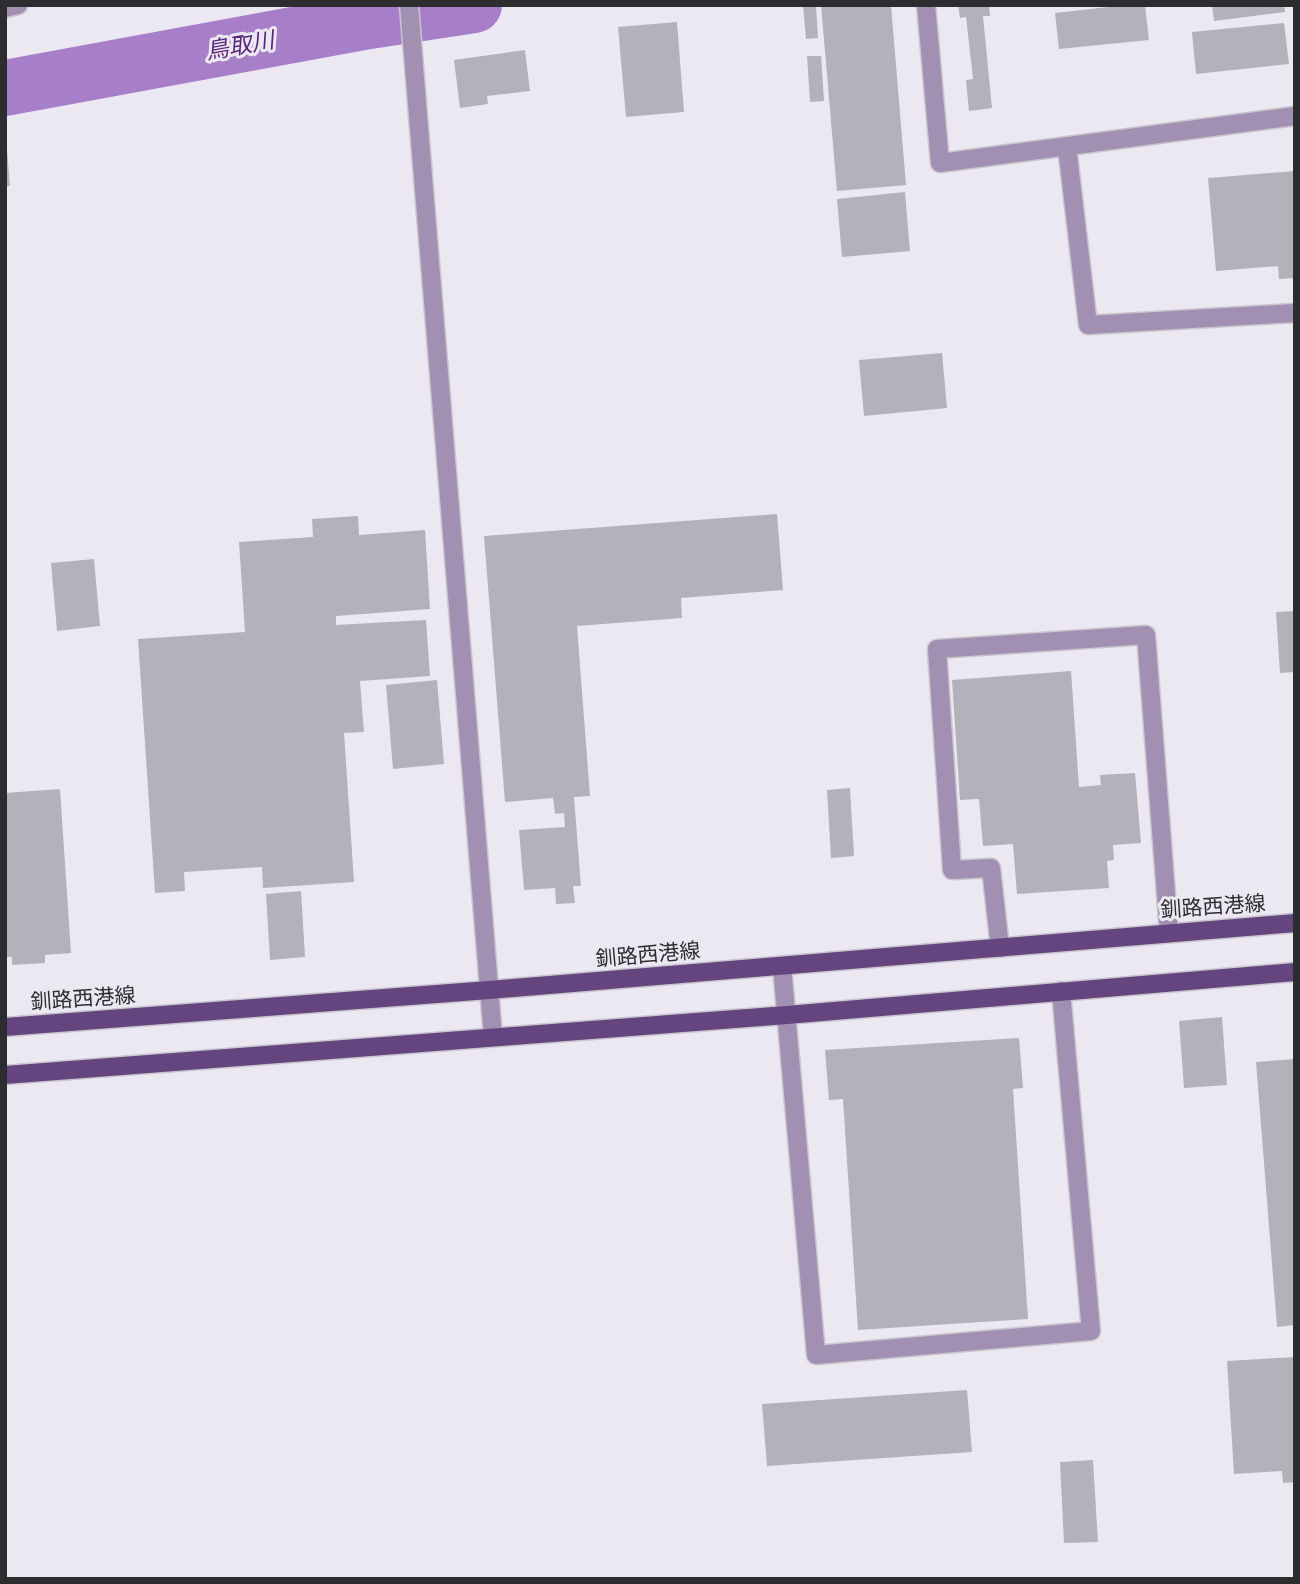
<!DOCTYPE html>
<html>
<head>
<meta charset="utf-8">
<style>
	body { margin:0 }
	#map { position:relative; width:1300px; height:1584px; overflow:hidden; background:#ece8f1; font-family:"Golos Text",sans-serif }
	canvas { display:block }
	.frame { position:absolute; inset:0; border:7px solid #2d2c2f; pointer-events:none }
</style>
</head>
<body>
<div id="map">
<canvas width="1300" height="1584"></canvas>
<div class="frame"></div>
</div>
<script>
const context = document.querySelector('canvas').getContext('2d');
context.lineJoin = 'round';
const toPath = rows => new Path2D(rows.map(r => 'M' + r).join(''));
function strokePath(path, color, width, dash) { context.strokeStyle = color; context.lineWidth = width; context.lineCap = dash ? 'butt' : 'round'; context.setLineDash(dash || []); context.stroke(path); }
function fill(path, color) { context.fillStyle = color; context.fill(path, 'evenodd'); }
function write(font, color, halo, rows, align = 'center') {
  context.font = font + ' "Golos Text","Noto Sans JP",sans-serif'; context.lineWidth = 6; context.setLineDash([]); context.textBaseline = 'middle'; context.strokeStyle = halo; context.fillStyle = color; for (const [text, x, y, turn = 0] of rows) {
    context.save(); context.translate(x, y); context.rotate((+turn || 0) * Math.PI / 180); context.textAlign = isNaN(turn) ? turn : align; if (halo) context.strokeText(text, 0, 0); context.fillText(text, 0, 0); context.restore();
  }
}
const river = toPath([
	[5,88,369,21,474,5]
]);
const building = toPath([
	[803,5,816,5,818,38,806,39],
	[821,5,891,5,906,185,837,191],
	[958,5,989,5,990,16,983,16,992,108,969,111,966,80,973,79,966,17,960,18],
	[1126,5,1145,5,1149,40,1059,49,1055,13],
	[1212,5,1284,5,1285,12,1214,21],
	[677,22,684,112,626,117,618,27],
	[1284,23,1289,64,1196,74,1192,32],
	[525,50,530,91,487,96,488,104,460,108,454,60],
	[807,56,821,56,824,101,810,102],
	[5,149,7,149,10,186,5,186],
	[1295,171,1295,278,1279,279,1278,266,1216,271,1208,178],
	[905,192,910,251,842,257,837,199],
	[942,353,947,408,864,416,859,360],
	[777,514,783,590,681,598,682,618,577,626,590,796,574,797,581,886,573,886,575,903,556,904,555,888,524,890,519,830,565,827,564,813,555,814,553,798,505,802,484,536],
	[358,516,359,535,425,530,430,609,336,616,336,625,426,620,430,676,360,681,364,732,344,733,354,882,263,888,262,867,184,872,185,891,155,893,138,639,245,632,239,542,313,537,312,519],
	[94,559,100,626,57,631,51,563],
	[1295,611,1295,672,1280,673,1276,612],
	[1071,671,1079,787,1101,785,1100,775,1135,773,1141,843,1113,845,1114,860,1107,861,1109,888,1017,894,1013,844,983,846,979,799,960,800,952,680],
	[437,680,444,764,393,769,386,685],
	[850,788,854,856,831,858,827,790],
	[60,789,71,953,45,955,45,963,12,965,12,957,5,957,5,793],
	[301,891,305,957,270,960,266,894],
	[1222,1017,1227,1085,1184,1088,1179,1021],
	[1019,1038,1023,1088,1013,1089,1028,1319,858,1330,843,1099,829,1100,825,1050],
	[1295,1059,1295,1325,1277,1327,1256,1062],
	[1295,1357,1295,1482,1283,1483,1282,1471,1234,1474,1227,1361],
	[967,1390,972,1452,767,1466,762,1404],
	[1093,1460,1098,1542,1064,1543,1060,1462]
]);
const minor = toPath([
	[409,5,493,1037],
	[926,5,940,163,1295,116],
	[5,8,18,5],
	[1067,147,1088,325,1295,313],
	[1000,948,991,868,952,870,937,649,1146,635,1169,933],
	[782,966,816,1355,1091,1331,1061,991]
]);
const major = toPath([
	[5,1027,489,990,1295,923],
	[5,1075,787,1015,1295,972]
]);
const streetNames = [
	["釧路西港線",1213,907,-4],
	["釧路西港線",648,955,-5],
	["釧路西港線",83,999,-4]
];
const waterNames = [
	["鳥取川",240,46,-10]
];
strokePath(river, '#a77fc9', 56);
fill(building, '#b5b1ba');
strokePath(minor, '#cac6ce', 21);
strokePath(major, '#cac6ce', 21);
strokePath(minor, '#a190b1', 18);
strokePath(major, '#65457f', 18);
write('21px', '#2d2c2f', '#ece8f1', streetNames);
write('italic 23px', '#59247d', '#ece8f1', waterNames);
</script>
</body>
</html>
